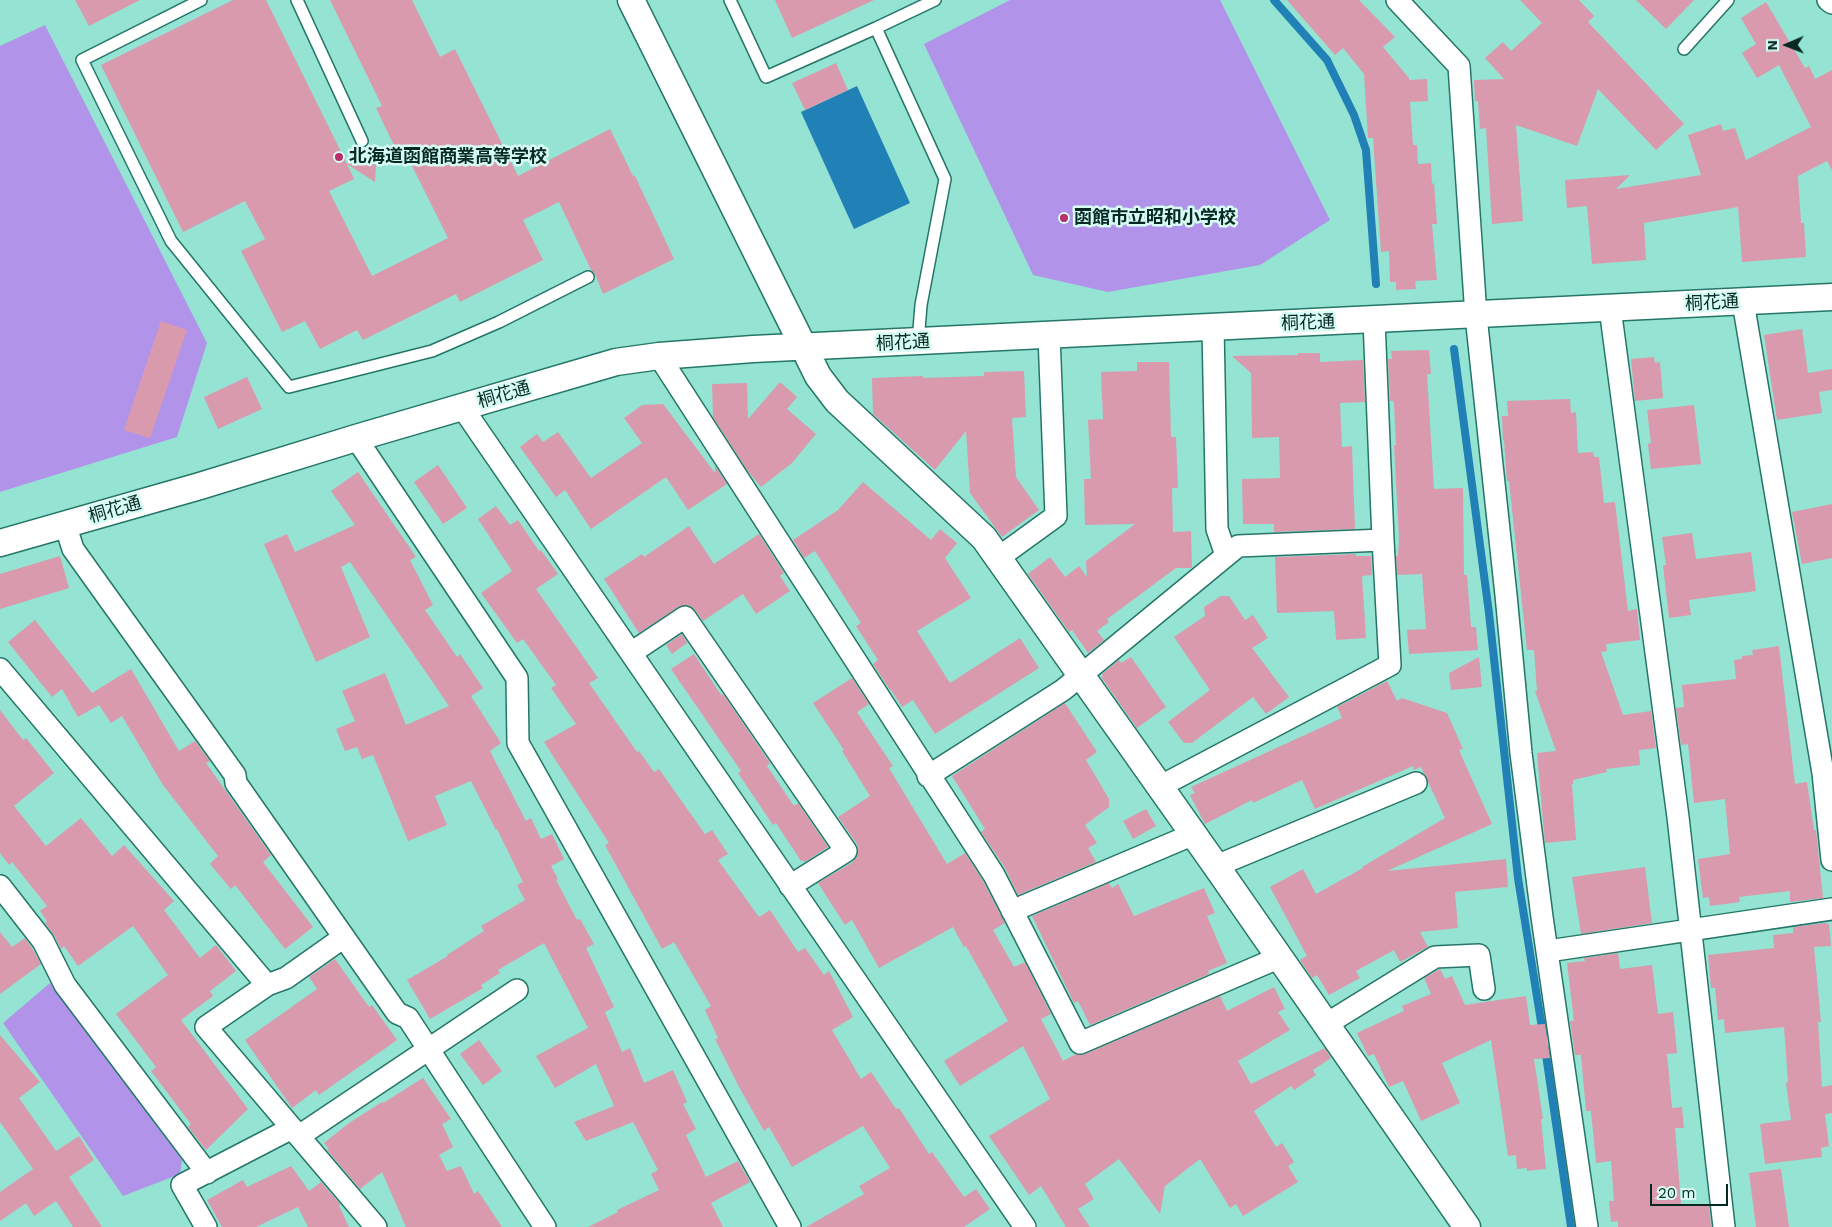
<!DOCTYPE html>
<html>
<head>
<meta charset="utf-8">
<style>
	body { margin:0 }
	#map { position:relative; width:1832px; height:1227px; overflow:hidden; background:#95e3d2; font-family:"Work Sans",sans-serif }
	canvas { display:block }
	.north { position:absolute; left:1762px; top:20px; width:50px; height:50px; -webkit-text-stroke:4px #d6fcf3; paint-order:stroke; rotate:269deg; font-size:14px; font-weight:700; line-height:20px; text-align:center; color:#072923 }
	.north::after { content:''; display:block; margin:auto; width:18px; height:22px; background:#072923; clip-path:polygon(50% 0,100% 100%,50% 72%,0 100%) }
	.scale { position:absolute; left:1650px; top:1184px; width:78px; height:22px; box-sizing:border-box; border:2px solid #072923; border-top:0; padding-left:6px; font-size:15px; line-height:18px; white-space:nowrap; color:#072923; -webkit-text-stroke:4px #d6fcf3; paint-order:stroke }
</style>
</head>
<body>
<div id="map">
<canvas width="1832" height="1227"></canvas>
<div class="north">N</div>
<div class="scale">20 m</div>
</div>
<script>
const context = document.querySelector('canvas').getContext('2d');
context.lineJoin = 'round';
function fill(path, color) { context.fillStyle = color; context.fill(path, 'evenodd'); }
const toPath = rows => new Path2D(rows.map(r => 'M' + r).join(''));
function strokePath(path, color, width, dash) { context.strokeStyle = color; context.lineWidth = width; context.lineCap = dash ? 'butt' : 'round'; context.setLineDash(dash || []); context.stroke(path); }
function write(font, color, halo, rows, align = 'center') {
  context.font = font + ' "Work Sans","Noto Sans JP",sans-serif'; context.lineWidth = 5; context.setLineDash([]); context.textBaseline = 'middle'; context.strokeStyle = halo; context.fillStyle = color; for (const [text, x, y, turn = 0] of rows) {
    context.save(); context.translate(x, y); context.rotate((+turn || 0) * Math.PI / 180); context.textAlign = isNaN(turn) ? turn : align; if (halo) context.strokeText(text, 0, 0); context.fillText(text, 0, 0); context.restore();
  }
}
const green = toPath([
	[1010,0,1220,0,1330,220,1260,265,1108,292,1033,275,924,44],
	[45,25,207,343,177,437,0,492,0,46],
	[50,983,182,1160,180,1174,123,1196,3,1023]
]);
const water = toPath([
	[857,86,910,203,854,229,801,112]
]);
const stream = toPath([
	[1274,0,1327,60,1354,115,1366,150,1376,284],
	[1454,349,1489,613,1518,878,1543,1034],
	[1545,1048,1571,1227]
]);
const building = toPath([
	[75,0,140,0,89,26],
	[233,0,266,0,347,164,377,149,375,182,347,164,354,179,329,191,372,276,448,238,405,152,399,156,376,108,382,106,330,0,412,0,440,57,455,49,518,176,610,129,633,176,635,176,674,259,603,294,595,274,591,270,559,202,523,220,543,260,460,302,456,294,363,340,357,330,320,349,305,321,282,332,241,251,265,239,245,201,183,232,101,65],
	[775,0,874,0,792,38],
	[1287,0,1359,0,1395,37,1383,47,1409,78,1409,80,1427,79,1428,101,1410,102,1413,145,1417,145,1418,164,1431,163,1432,184,1434,183,1437,224,1432,224,1437,280,1415,281,1416,289,1396,290,1396,282,1390,282,1389,251,1381,252,1373,138,1368,138,1364,74,1343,48,1335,55],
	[1520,0,1579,0,1594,16,1588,22,1684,124,1656,150,1598,89,1577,146,1516,125,1523,221,1492,224,1486,128,1480,129,1478,101,1475,101,1474,80,1504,79,1485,58,1503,42,1511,51,1542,23],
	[1636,0,1694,0,1666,29],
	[1766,2,1805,68,1809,66,1815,79,1832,70,1832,170,1827,161,1798,176,1801,223,1804,223,1806,257,1742,262,1738,207,1644,223,1646,260,1592,264,1587,206,1567,208,1565,180,1630,175,1616,189,1701,175,1688,135,1721,124,1723,131,1735,128,1746,160,1811,127,1779,65,1757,78,1742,53,1756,44,1741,18],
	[836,63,848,90,805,110,792,83],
	[161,321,187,330,150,438,124,430],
	[1802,329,1808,373,1832,369,1832,390,1819,392,1822,413,1777,420,1764,335],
	[1429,350,1431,374,1427,374,1434,489,1463,488,1464,575,1467,575,1471,627,1476,627,1478,650,1409,654,1407,630,1426,629,1422,574,1397,575,1396,556,1398,556,1399,538,1394,445,1396,445,1394,404,1393,401,1390,401,1388,359,1392,359,1391,351],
	[1298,353,1320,353,1320,362,1363,360,1365,402,1340,403,1342,447,1352,446,1355,529,1274,532,1274,524,1243,524,1242,479,1280,478,1279,437,1252,438,1251,373,1232,356,1298,355],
	[1654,357,1655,363,1660,362,1663,398,1635,401,1631,359],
	[1137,362,1169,362,1171,437,1176,437,1178,488,1172,488,1173,532,1191,531,1192,568,1176,568,1107,619,1109,622,1097,631,1104,640,1088,653,1072,630,1069,632,1028,574,1050,557,1065,577,1079,566,1087,577,1086,561,1135,524,1085,525,1084,479,1091,479,1088,420,1103,419,1101,372,1137,371],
	[1024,371,1026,417,1012,418,1016,477,1039,510,1002,537,970,493,966,431,935,470,873,414,872,378,923,376,923,378,984,376,984,372],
	[247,377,262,409,218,429,204,397],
	[780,382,797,397,787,409,816,434,792,463,761,487,747,470,713,417,712,384,747,383,748,419],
	[1570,399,1571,413,1576,412,1578,453,1593,452,1594,457,1599,457,1604,503,1615,502,1628,611,1637,609,1640,640,1606,644,1607,651,1601,652,1623,715,1651,711,1656,748,1639,750,1640,765,1606,769,1607,772,1573,780,1573,784,1572,784,1576,840,1545,843,1537,753,1556,751,1535,691,1537,691,1534,650,1527,650,1509,481,1507,481,1504,440,1503,440,1502,416,1508,416,1507,401],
	[663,404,715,473,715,466,727,484,688,510,666,477,591,529,565,490,556,497,520,447,537,434,543,442,558,432,591,478,642,443,624,418,642,405],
	[1694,405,1701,464,1651,469,1648,444,1651,443,1647,410],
	[438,465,467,508,443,524,414,482],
	[358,472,416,557,410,560,433,605,425,610,457,657,460,654,483,688,471,696,501,743,490,751,526,821,531,818,541,839,552,834,564,859,551,866,558,879,556,880,577,920,580,919,594,944,586,948,614,1007,605,1012,622,1052,630,1048,644,1083,673,1070,687,1102,683,1104,696,1129,686,1135,706,1177,738,1161,750,1182,711,1203,723,1227,588,1227,618,1212,617,1210,659,1190,651,1174,658,1170,633,1122,586,1141,574,1122,614,1106,596,1064,555,1088,536,1056,588,1028,544,943,498,970,500,973,481,985,483,988,430,1019,407,980,448,956,447,955,484,931,481,926,525,900,517,885,523,882,497,829,496,830,471,781,435,796,447,825,408,841,373,755,362,759,357,747,345,751,336,729,355,721,342,691,385,673,406,725,449,706,350,562,341,567,370,637,316,662,264,544,287,534,295,552,355,525,331,491],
	[863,482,931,540,940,529,957,543,945,558,971,598,917,631,950,683,1020,638,1039,668,935,734,913,700,902,707,891,690,890,690,873,664,878,660,856,626,861,623,815,551,804,558,793,540,838,510],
	[1832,504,1832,558,1802,564,1792,512],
	[496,506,510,525,518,520,539,551,541,550,558,574,536,589,598,678,589,683,637,752,639,751,654,772,659,769,705,834,712,830,728,854,718,860,759,917,770,910,798,952,805,948,824,975,829,971,853,1017,832,1030,861,1079,871,1072,896,1109,899,1108,929,1154,932,1152,964,1197,976,1189,990,1209,964,1227,806,1227,864,1194,859,1186,890,1168,863,1126,792,1167,769,1127,764,1131,739,1087,715,1039,718,1038,705,1010,711,1006,674,942,662,949,605,845,609,843,544,742,576,724,551,688,556,685,523,639,517,643,481,593,512,571,478,519],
	[689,526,714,564,759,534,784,573,780,576,790,591,756,614,743,594,703,621,695,610,690,606,684,605,678,607,639,633,604,579,642,554,644,557],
	[1692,533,1696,559,1751,552,1756,591,1689,600,1691,615,1669,618,1663,565,1666,565,1662,537],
	[1356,554,1356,556,1371,556,1372,575,1362,576,1366,638,1336,640,1334,611,1277,613,1275,557],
	[60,556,69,588,0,609,0,574],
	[1221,596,1229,596,1245,620,1253,615,1268,638,1252,648,1289,697,1266,714,1253,697,1192,743,1184,743,1168,722,1210,690,1174,637,1205,616,1204,607],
	[35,620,92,693,131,669,179,751,195,741,210,761,206,763,271,855,263,862,313,927,285,949,235,885,231,889,210,864,218,856,163,785,122,716,111,723,99,705,78,717,62,689,52,697,8,642],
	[682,634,687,643,672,654,666,645],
	[1779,646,1795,784,1807,782,1814,830,1816,830,1823,898,1790,902,1790,891,1739,897,1740,902,1710,906,1709,897,1703,898,1698,859,1730,854,1725,799,1694,803,1688,744,1681,745,1676,708,1684,707,1682,685,1736,679,1734,660,1742,659,1742,656,1753,655,1752,650],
	[694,654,721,695,723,694,770,763,767,766,794,806,798,803,828,847,805,862,803,860,801,861,776,823,773,825,738,773,741,771,671,669],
	[1131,657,1166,707,1137,728,1101,677,1103,676,1102,674,1119,660,1121,663],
	[1479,657,1482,687,1451,690,1449,673],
	[852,678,869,704,857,712,893,766,889,768,947,864,965,853,983,881,1005,923,993,930,1014,967,1025,962,1051,1014,1041,1019,1063,1061,1076,1054,1085,1054,1220,996,1227,1011,1274,987,1285,1009,1278,1012,1290,1030,1238,1061,1251,1084,1325,1048,1331,1058,1313,1070,1316,1075,1294,1090,1291,1086,1254,1111,1276,1147,1282,1143,1294,1162,1288,1166,1298,1182,1243,1216,1236,1204,1230,1208,1200,1159,1165,1186,1160,1214,1119,1159,1085,1184,1094,1199,1078,1209,1090,1227,1066,1227,1041,1186,1029,1195,989,1136,1050,1099,1023,1046,960,1086,944,1061,1008,1021,966,946,964,947,953,927,879,968,852,920,845,925,818,883,853,862,857,857,858,851,857,844,838,817,870,796,842,751,844,750,813,703],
	[1387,681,1397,701,1402,698,1447,713,1463,749,1459,750,1492,824,1387,871,1506,859,1508,887,1455,892,1458,928,1420,932,1428,947,1400,962,1394,950,1356,971,1360,978,1329,995,1317,975,1312,978,1300,960,1307,956,1270,887,1303,869,1316,894,1363,868,1362,867,1445,818,1421,767,1414,770,1413,766,1315,809,1302,780,1253,803,1252,800,1205,824,1190,795,1195,793,1191,787,1342,718,1337,707],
	[1065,703,1097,752,1086,760,1109,799,1109,807,1085,825,1097,843,1088,848,1096,862,1018,895,1005,868,981,832,985,829,952,776],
	[0,710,23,740,26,738,54,773,14,806,46,846,81,818,112,856,124,845,174,901,164,910,200,958,216,945,236,971,210,991,213,996,181,1020,248,1109,206,1150,188,1127,191,1124,151,1071,156,1067,116,1014,168,975,133,926,78,966,64,946,61,949,54,935,45,923,47,921,40,911,47,906,12,862,9,865,0,853],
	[1146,809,1156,826,1133,839,1123,821],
	[1645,867,1652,923,1581,934,1572,877],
	[1109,883,1112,888,1118,884,1134,916,1204,888,1215,913,1207,916,1227,963,1208,971,1209,974,1090,1025,1078,1001,1074,1003,1032,916],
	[1825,923,1829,924,1831,946,1814,947,1821,1022,1818,1022,1822,1087,1832,1085,1832,1113,1825,1114,1829,1146,1821,1148,1822,1157,1765,1164,1760,1124,1791,1120,1786,1083,1788,1082,1784,1027,1725,1033,1724,1019,1718,1020,1715,988,1711,988,1708,955,1774,948,1773,935,1793,933,1793,927],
	[0,932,12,947,25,938,32,948,41,964,0,994],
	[1618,953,1620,969,1652,965,1658,1014,1673,1012,1677,1053,1667,1054,1672,1108,1682,1107,1684,1128,1675,1128,1681,1205,1709,1204,1711,1227,1618,1227,1618,1221,1611,1222,1609,1201,1614,1201,1611,1161,1596,1163,1591,1111,1586,1111,1581,1055,1575,1055,1570,1021,1574,1021,1567,963,1585,961,1584,958],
	[335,959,369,1007,372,1005,397,1040,319,1095,316,1090,292,1108,245,1040,317,989,309,977],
	[1440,969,1445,979,1452,976,1465,1005,1526,996,1530,1025,1545,1024,1550,1058,1534,1059,1543,1119,1541,1119,1546,1169,1527,1171,1527,1168,1517,1169,1516,1155,1508,1156,1491,1040,1442,1063,1460,1103,1421,1121,1403,1081,1389,1087,1374,1054,1368,1056,1357,1033,1404,1011,1402,1006,1431,994,1424,978],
	[0,1035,40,1082,19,1098,56,1151,79,1136,94,1160,69,1177,102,1227,73,1227,56,1201,34,1216,26,1203,0,1221,0,1192,33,1169,0,1122],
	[479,1040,502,1071,483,1085,460,1054],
	[423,1078,451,1119,442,1124,453,1147,439,1155,447,1171,461,1166,474,1194,478,1191,502,1227,406,1227,382,1172,360,1189,327,1150,329,1149,324,1143,349,1123,382,1102,383,1103],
	[291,1166,309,1191,321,1182,340,1204,339,1206,349,1227,308,1227,298,1207,256,1227,222,1227,207,1200,243,1180,247,1187],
	[1781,1169,1789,1227,1756,1227,1749,1173]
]);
const service = toPath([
	[201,0,82,60,171,241,289,387,432,351,499,322,588,277],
	[297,0,362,141],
	[730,0,766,77,876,28,945,179,921,305,918,342],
	[876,28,935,0],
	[1684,49,1728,0]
]);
const minor = toPath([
	[1397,0,1459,66,1476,316,1506,595,1521,753,1542,917,1587,1227],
	[1828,0,1832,3],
	[1743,302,1823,773,1832,860],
	[1610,308,1678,817,1724,1227],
	[1213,327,1217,529,1226,555],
	[659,356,994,875,1080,1043,1278,958],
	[462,407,1025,1227],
	[356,438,517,678,518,743,790,1227],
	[65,524,73,549,235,775,236,783,397,1013,408,1018,545,1227],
	[998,558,1056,516,1049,335],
	[631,653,685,617,846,851,790,886],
	[0,669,267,985],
	[928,776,1063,690,1238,546,1383,540],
	[1159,787,1390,665,1383,540,1374,320],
	[1216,866,1416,783],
	[0,886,43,941,65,985,207,1173],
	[1012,911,1194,834],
	[344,937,286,978,267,985,206,1027,376,1227],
	[1548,951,1832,909],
	[1325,1025,1435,957,1479,955,1484,989],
	[299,1136,517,990],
	[206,1227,182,1185,292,1128]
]);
const tertiary = toPath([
	[631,0,818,376,837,401,984,538,1216,866,1467,1227],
	[0,543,200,486,356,438,616,362,659,356,753,349,1832,297]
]);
const markers = [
	[339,157,5,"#b82e69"],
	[1064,218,5,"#b82e69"]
];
const poiNames = [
	["北海道函館商業高等学校",349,157],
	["函館市立昭和小学校",1074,218]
];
const streetNames = [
	["桐花通",1712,303,-3],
	["桐花通",1308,323,-2],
	["桐花通",903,343,-3],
	["桐花通",504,395,-16],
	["桐花通",115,510,-16]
];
fill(green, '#b194e9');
fill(water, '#2180b5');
strokePath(stream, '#2180b5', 8);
fill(building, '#da9aad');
strokePath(service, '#247668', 14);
strokePath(minor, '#247668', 24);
strokePath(tertiary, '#247668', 29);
strokePath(service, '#fff', 11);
strokePath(minor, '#fff', 21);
strokePath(tertiary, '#fff', 26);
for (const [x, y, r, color] of markers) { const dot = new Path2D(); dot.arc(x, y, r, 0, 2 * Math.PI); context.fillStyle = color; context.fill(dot); strokePath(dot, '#d6fcf3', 2); }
write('bold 18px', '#072923', '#d6fcf3', poiNames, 'left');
write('18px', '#072923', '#d6fcf3', streetNames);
</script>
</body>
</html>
